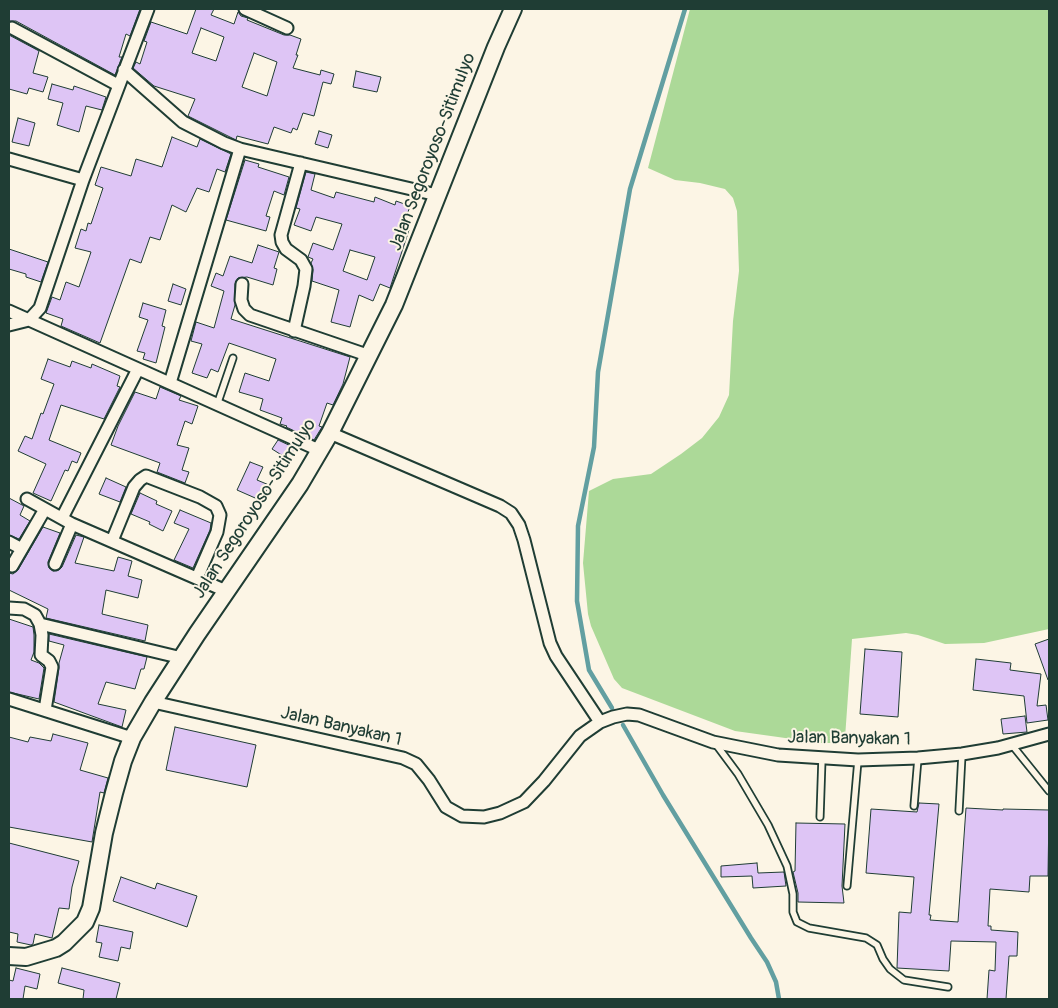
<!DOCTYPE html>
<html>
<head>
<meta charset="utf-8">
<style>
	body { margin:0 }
	#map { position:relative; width:1058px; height:1008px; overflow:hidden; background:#fcf5e5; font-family:Pangolin,sans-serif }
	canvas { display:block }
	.frame { position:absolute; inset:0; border:10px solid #1f3d34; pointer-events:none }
</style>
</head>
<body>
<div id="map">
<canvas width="1058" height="1008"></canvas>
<div class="frame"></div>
</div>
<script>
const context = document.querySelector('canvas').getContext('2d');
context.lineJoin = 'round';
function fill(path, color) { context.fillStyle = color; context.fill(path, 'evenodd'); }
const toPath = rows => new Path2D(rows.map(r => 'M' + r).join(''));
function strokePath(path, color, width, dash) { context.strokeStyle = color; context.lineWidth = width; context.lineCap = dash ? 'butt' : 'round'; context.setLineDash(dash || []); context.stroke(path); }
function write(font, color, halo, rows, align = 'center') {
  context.font = font + ' Pangolin,sans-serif'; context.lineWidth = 4; context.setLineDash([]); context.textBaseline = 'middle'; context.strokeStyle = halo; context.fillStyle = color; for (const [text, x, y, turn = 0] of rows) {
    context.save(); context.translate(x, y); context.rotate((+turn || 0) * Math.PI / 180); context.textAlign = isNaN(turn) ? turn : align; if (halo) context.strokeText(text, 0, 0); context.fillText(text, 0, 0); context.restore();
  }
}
const green = toPath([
	[690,9,1049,9,1049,629,984,643,945,644,918,635,906,633,852,639,845,738,834,743,821,743,735,731,622,688,614,679,591,626,588,614,583,563,589,491,613,479,651,474,681,454,702,438,719,417,729,395,733,321,739,271,737,211,733,198,725,189,700,183,675,180,648,168]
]);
const stream = toPath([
	[612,708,589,670,577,601,578,526,594,447,598,372,630,189,685,9],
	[623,725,663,795,751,938,767,962,776,982,779,999]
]);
const building = toPath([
	[9,9,140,9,130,36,126,34,119,57,122,57,115,75,16,21,9,21,9,9],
	[196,9,214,9,211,15,234,24,238,12,241,16,248,18,247,20,284,35,290,35,301,39,296,55,298,55,293,68,320,75,321,70,334,74,331,84,323,82,314,116,303,113,297,130,293,128,291,133,274,127,268,144,237,136,236,140,188,116,195,99,154,86,133,68,136,62,140,64,147,42,144,41,151,22,187,34,196,9],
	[201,28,224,37,216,61,192,53,201,28],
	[254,53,277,62,267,96,242,87,254,53],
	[9,35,39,51,33,73,48,77,43,92,29,88,27,94,9,89,9,35],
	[356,71,381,77,377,92,353,87,356,71],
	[52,84,73,90,74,86,106,97,102,110,86,106,79,132,57,125,63,103,48,99,52,84],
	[18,118,35,123,29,146,12,142,18,118],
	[319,131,332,135,328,148,315,144,319,131],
	[172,137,197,147,200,139,231,154,225,172,217,169,209,192,197,188,186,212,172,205,160,240,150,237,141,263,130,259,100,343,61,326,63,319,46,313,52,297,60,300,66,282,79,287,91,252,75,248,81,229,86,231,88,223,91,224,103,188,95,185,101,167,131,176,136,159,162,167,172,137],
	[245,160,259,164,258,167,289,177,284,195,274,191,266,216,270,217,266,231,226,220,245,160],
	[306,172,315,174,311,190,334,198,336,192,374,202,375,197,395,205,396,201,410,206,403,227,409,230,390,288,380,284,373,301,359,295,350,327,331,322,339,290,312,281,313,270,311,263,313,259,308,257,313,243,333,250,342,224,316,217,311,231,294,225,300,209,296,208,306,172],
	[350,250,375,257,367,280,343,271,350,250],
	[258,245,279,252,274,268,277,269,273,285,247,277,238,278,235,284,235,305,231,319,350,357,343,384,333,405,327,403,319,426,322,427,314,440,286,427,287,426,280,424,282,418,260,410,263,399,239,392,245,373,269,381,276,359,229,343,218,372,211,369,207,378,192,373,202,344,191,341,196,322,214,328,224,291,211,286,216,273,223,276,230,256,252,263,258,245],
	[9,249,48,262,41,282,26,277,26,274,9,269,9,249],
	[173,284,186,289,181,305,168,301,173,284],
	[143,303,166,310,162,326,165,327,156,363,143,359,145,353,137,351,148,320,139,317,143,303],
	[48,359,70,367,72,361,91,368,92,364,120,376,117,386,120,387,104,419,61,405,49,440,81,453,77,463,72,461,68,471,65,470,51,501,33,493,46,464,18,451,25,436,32,439,41,413,43,414,54,384,41,379,48,359],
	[160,387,181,396,179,400,198,406,192,424,185,421,177,445,189,448,182,470,189,472,185,483,157,472,160,463,111,445,118,426,135,392,156,399,160,387],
	[278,440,295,448,288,459,272,449,278,440],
	[250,462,263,467,257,480,269,485,262,501,237,490,250,462],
	[106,478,126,487,120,502,99,494,106,478],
	[140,493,157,501,156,504,172,511,163,531,149,524,150,522,131,514,140,493],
	[9,498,24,506,20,515,30,521,19,539,9,535,9,498],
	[180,510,211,523,210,530,193,568,174,560,189,529,174,523,180,510],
	[43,527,60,533,48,562,49,568,53,571,59,570,62,567,76,535,84,537,75,563,114,571,118,557,132,561,128,576,142,580,138,598,106,590,102,614,148,625,145,641,46,618,48,609,9,590,9,573,13,574,18,570,43,527],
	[9,619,33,627,34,635,34,652,31,660,39,663,44,668,39,699,9,692,9,619],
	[49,634,147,657,144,669,141,669,135,689,106,682,98,704,126,710,122,727,54,702,59,668,59,663,64,645,49,641,49,634],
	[1049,639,1049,680,1048,680,1035,644,1049,639],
	[865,649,902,652,898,717,860,714,865,649],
	[976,659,1011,663,1010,670,1041,674,1037,706,1046,705,1048,720,1027,723,1024,696,973,690,976,659],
	[1025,716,1027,732,1003,734,1001,719,1025,716],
	[175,727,256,745,247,787,166,770,175,727],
	[53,734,88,743,80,770,108,778,104,793,100,792,92,842,9,827,9,737,28,742,30,737,51,741,53,734],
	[919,803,939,804,929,915,931,915,930,920,958,922,966,808,1003,810,1003,809,1049,810,1048,876,1030,876,1029,892,990,889,988,926,991,926,991,930,1018,932,1017,956,1009,956,1006,999,987,999,989,970,995,971,996,942,951,941,949,971,897,968,899,912,911,913,914,877,866,873,871,809,917,812,919,803],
	[796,823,845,824,842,886,844,903,798,902,798,893,793,872,795,871,796,823],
	[9,843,79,861,72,887,69,909,59,908,52,938,35,934,33,944,31,945,17,942,18,934,9,932,9,843],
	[757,863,758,873,784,872,786,886,753,888,752,876,721,877,721,866,757,863],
	[121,877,155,889,157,883,197,896,187,927,113,901,121,877],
	[99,925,133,932,130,949,121,947,118,961,99,957,102,943,96,942,99,925],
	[16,968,40,974,37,989,25,986,23,999,9,999,9,980,13,981,16,968],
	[62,968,120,983,116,999,83,999,84,990,58,983,62,968]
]);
const lane = toPath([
	[217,405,233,358],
	[715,743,738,774,768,825,787,866,793,894,793,912,797,922,809,928,866,938,877,945,883,959,890,969,904,980,948,987],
	[1012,745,1049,791],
	[914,806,918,758],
	[959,811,962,754],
	[820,817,822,758],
	[847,886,858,760]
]);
const street = toPath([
	[245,9,287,28],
	[12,28,118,85],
	[124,70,183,122,224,143,240,149,437,195],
	[9,159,83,180],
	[242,284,241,300,244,309,250,315,370,356],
	[9,311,321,451],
	[9,325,29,320,40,308,83,180,148,9],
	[294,331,304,286,306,269,301,260,286,249,282,242,281,235,301,163],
	[170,383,240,149],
	[330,433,500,506,511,513,519,525,524,540,550,643,556,656,600,722],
	[27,499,72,524,226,591],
	[62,518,138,369],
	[112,541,134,487,140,480,146,476,200,497,216,506,220,515,217,532,197,578],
	[9,542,22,549],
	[55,564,72,524],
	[12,566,45,509],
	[9,608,24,609,35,615,40,624,42,635,41,655,49,661,52,667,45,710],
	[40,624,182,658],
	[9,699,132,738],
	[153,702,403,758,416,764,429,780,446,807,462,816,484,817,500,813,524,802,544,781,580,736,600,722,613,717,627,714,639,715,713,742,778,755,858,760,918,758,962,754,998,748,1049,734]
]);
const secondary = toPath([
	[9,956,26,957,56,948,64,943,85,922,91,908,104,833,114,793,123,761,132,738,153,702,197,634,300,484,330,433,394,305,496,47,513,9]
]);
const streetNames = [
	["Jalan Segoroyoso-Sitimulyo",433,152,-69],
	["Jalan Segoroyoso-Sitimulyo",255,509,-57],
	["Jalan Banyakan 1",341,727,13],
	["Jalan Banyakan 1",849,739,1]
];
fill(green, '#acd998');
strokePath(stream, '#629fa1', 4.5);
fill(building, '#dec5f5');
strokePath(building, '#1f3d34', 1);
strokePath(lane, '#1f3d34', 9);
strokePath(street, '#1f3d34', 15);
strokePath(secondary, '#1f3d34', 20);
strokePath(lane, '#fcf5e5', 5.5);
strokePath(street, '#fcf5e5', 11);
strokePath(secondary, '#fcf5e5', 16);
write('18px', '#1f3d34', '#fcf5e5', streetNames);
</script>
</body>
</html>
